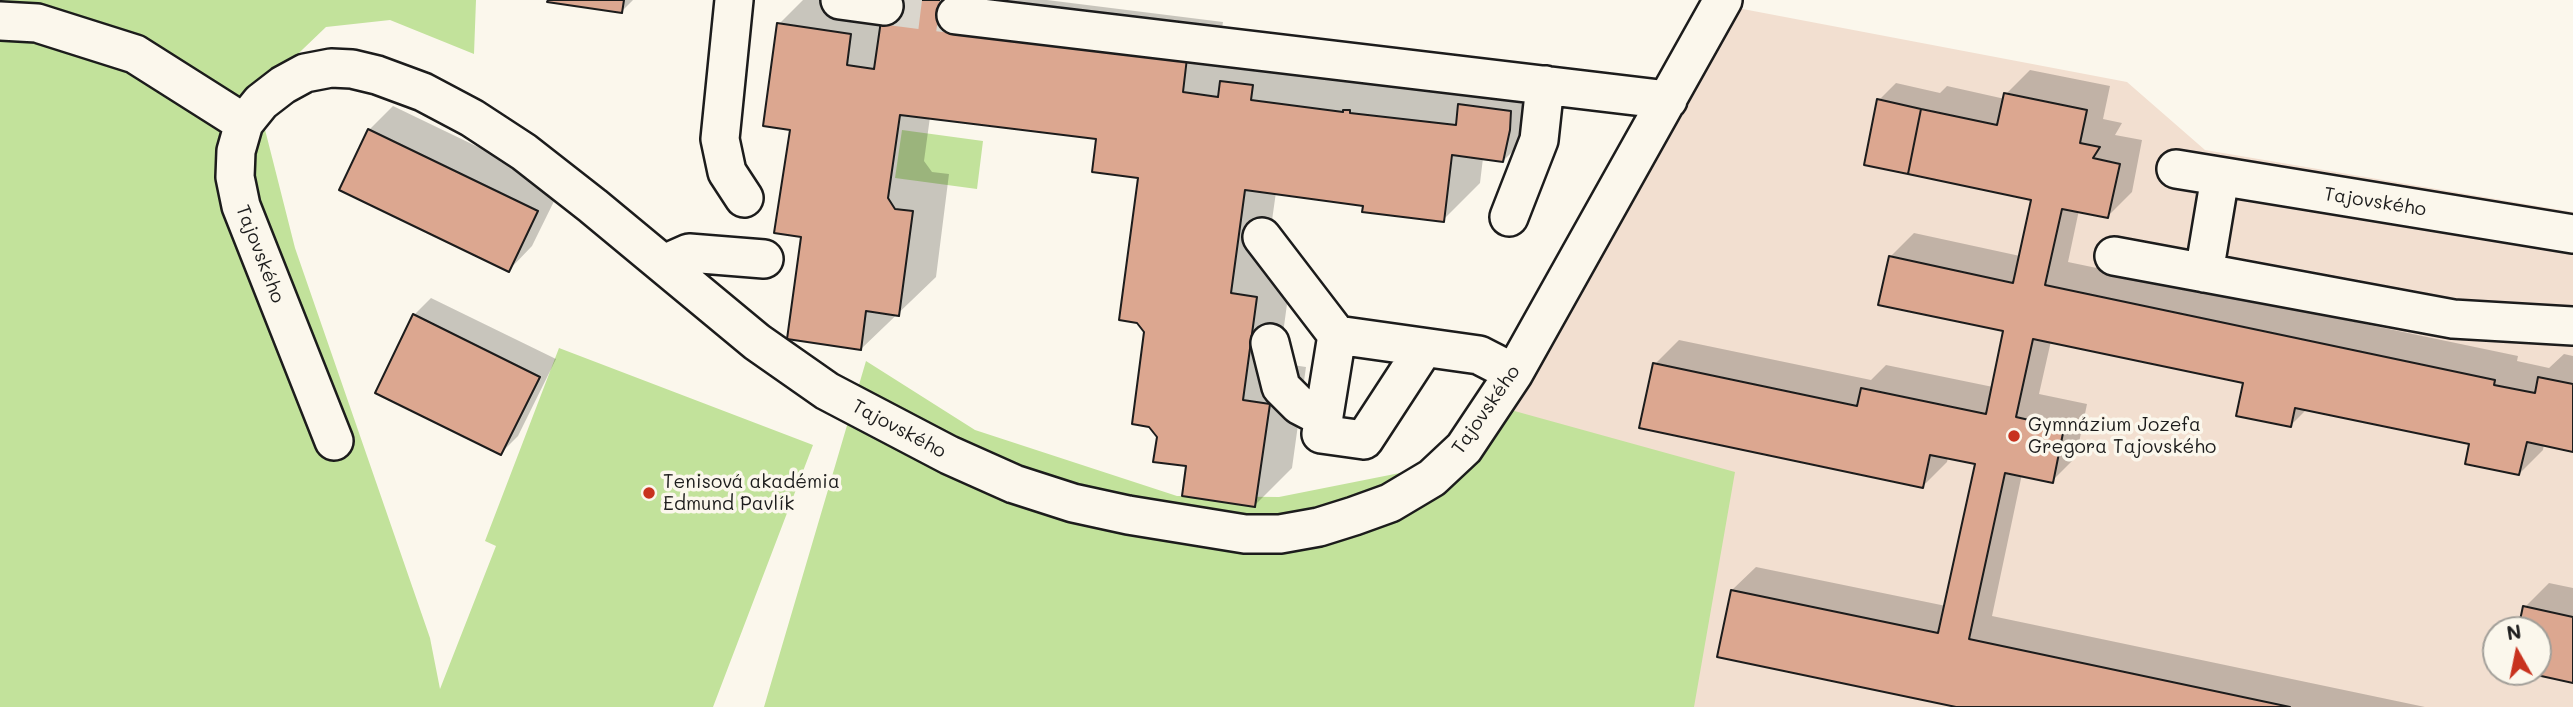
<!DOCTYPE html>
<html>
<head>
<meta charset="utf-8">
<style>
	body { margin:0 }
	#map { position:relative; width:2573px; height:707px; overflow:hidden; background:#fbf7ec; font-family:Mali,sans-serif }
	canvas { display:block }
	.north { position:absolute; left:2482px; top:616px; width:70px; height:70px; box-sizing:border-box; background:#fbf7ec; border:2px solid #a29f99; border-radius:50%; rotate:351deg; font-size:19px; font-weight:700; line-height:28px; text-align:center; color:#1c1c1c }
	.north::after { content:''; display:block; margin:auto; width:24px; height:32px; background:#c8321e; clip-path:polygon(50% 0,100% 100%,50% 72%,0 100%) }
</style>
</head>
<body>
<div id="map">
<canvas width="2573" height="707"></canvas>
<div class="north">N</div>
</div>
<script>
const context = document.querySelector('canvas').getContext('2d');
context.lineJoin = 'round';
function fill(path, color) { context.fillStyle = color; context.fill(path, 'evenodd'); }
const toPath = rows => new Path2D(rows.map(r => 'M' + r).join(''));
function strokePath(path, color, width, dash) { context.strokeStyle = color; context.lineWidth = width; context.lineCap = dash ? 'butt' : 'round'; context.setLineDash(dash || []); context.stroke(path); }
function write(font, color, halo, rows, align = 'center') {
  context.font = font + ' Mali,sans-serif'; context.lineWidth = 7; context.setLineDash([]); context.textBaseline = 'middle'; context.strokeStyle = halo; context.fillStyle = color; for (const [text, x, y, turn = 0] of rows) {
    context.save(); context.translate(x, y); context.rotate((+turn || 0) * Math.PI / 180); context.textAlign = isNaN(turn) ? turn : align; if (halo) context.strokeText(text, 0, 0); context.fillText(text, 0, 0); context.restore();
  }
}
const built = toPath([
	[1706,2,2127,82,2205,150,2573,212,2573,707,1694,707,1500,407],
	[2496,630,2538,630,2538,672,2496,672]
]);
const green = toPath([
	[0,0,476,0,474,54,390,20,326,27,256,94,295,248,430,638,440,689,496,546,485,541,559,348,813,445,713,707,0,707],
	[902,130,983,141,977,189,895,178],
	[866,361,975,430,1177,496,1279,497,1435,466,1500,407,1735,472,1694,707,764,707]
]);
const shadow = toPath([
	[549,0,633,0,621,12],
	[803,0,1047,0,1223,22,1218,56,1547,75,1540,124,1503,161,1483,158,1480,183,1443,220,1365,204,1276,192,1267,256,1293,260,1279,363,1306,367,1292,468,1255,505,1188,464,1159,437,1146,332,1140,177,1098,137,930,117,924,161,932,172,949,174,936,277,861,349,803,235,779,24],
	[2030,70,2110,86,2103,119,2122,123,2115,135,2142,140,2132,192,2108,216,2079,210,2068,262,2518,356,2517,361,2549,368,2564,354,2573,356,2573,450,2544,444,2543,450,2519,474,2471,443,2308,408,2291,425,2245,382,2051,341,2039,394,2087,404,2076,457,2052,481,2022,474,1992,616,2425,707,1965,707,1732,590,1756,567,1946,606,1977,463,1948,457,1947,462,1923,486,1655,364,1679,340,1871,380,1886,365,1993,387,2005,329,1890,257,1914,233,2020,256,2033,199,1879,100,1896,83,1940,93,1947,86,2005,99,2006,94],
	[393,106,561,187,532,246,509,270,369,130],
	[431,298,556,359,518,436,501,453,414,315],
	[2549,583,2573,588,2573,681,2531,672,2538,672,2538,630,2520,630,2525,607]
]);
const building = toPath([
	[548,0,624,0,622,13,547,2,548,0],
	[884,0,958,0,1187,58,1183,92,1218,97,1220,81,1253,85,1251,100,1343,112,1343,110,1350,110,1350,113,1456,125,1458,104,1511,111,1510,130,1503,162,1452,155,1444,222,1362,212,1363,206,1245,190,1231,293,1257,297,1243,400,1270,404,1255,507,1182,496,1186,466,1153,462,1157,437,1149,427,1132,424,1144,332,1137,323,1119,320,1138,178,1092,172,1096,139,900,115,888,198,895,209,913,211,899,316,866,311,861,350,787,339,801,237,774,233,790,130,763,126,777,23,851,34,847,65,874,69,884,0],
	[2004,93,2087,110,2080,143,2100,147,2093,158,2120,164,2108,218,2062,209,2045,285,2495,380,2494,385,2535,393,2538,377,2573,384,2573,452,2527,442,2519,475,2465,464,2469,444,2295,408,2291,427,2236,416,2243,383,2033,339,2016,417,2064,428,2053,483,2005,473,1969,639,2290,707,1956,707,1717,657,1731,590,1938,633,1975,464,1930,455,1923,488,1639,428,1653,363,1857,406,1861,388,1986,414,2003,331,1878,305,1889,256,2013,283,2031,200,1908,174,1921,109,1997,125,2004,93],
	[1877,99,1921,109,1908,174,1864,165,1877,99],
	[368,129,538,211,509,272,339,190,368,129],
	[413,314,540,377,501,455,375,393,413,314],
	[2523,606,2573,617,2573,683,2523,672,2538,672,2538,630,2518,630,2523,606]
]);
const minorTunnel = toPath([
	[884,6,956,15]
]);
const minor = toPath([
	[734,0,720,139,727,172,744,198],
	[840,0,884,6],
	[956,15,1668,100],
	[0,21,37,23,135,54,244,123],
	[2176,169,2573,234],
	[1509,217,1539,140,1545,85],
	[1262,237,1337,335,1479,355,1514,373],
	[2114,256,2453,319,2573,326],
	[664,264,689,253,764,259],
	[2204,273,2220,177],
	[1337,335,1321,434,1364,440,1424,348],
	[1270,343,1281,387,1299,405,1324,418],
	[334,441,241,206,235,177,236,151,244,123,261,102,283,85,305,73,331,68,352,69,377,75,423,92,472,118,524,152,593,206,757,342,827,391,949,455,1014,484,1073,503,1128,515,1245,534,1280,534,1319,527,1354,516,1390,503,1432,478,1464,448,1514,373,1723,0]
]);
const markers = [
	[2014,436,7,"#c8321e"],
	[649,493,7,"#c8321e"]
];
const streetNames = [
	["Tajovského",2375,202,9],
	["Tajovského",260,254,69],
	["Tajovského",1486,410,-55],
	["Tajovského",899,429,28]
];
const poiNames = [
	["Gymnázium Jozefa",2028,425],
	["Gregora Tajovského",2028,447],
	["Tenisová akadémia",663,482],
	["Edmund Pavlík",663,504]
];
fill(built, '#f2dfd0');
fill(green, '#c2e29b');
fill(shadow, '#0003');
fill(building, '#dca790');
strokePath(building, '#1c1c1c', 2);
strokePath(minorTunnel, '#dad6cd', 37, [37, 18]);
strokePath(minor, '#1c1c1c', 42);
strokePath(minor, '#fbf7ec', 37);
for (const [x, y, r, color] of markers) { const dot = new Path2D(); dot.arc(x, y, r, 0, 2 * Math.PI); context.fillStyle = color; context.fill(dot); strokePath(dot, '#fbf7ec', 2.5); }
write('19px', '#1c1c1c', '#fbf7ec', streetNames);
write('19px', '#1c1c1c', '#fbf7ec', poiNames, 'left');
</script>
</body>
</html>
